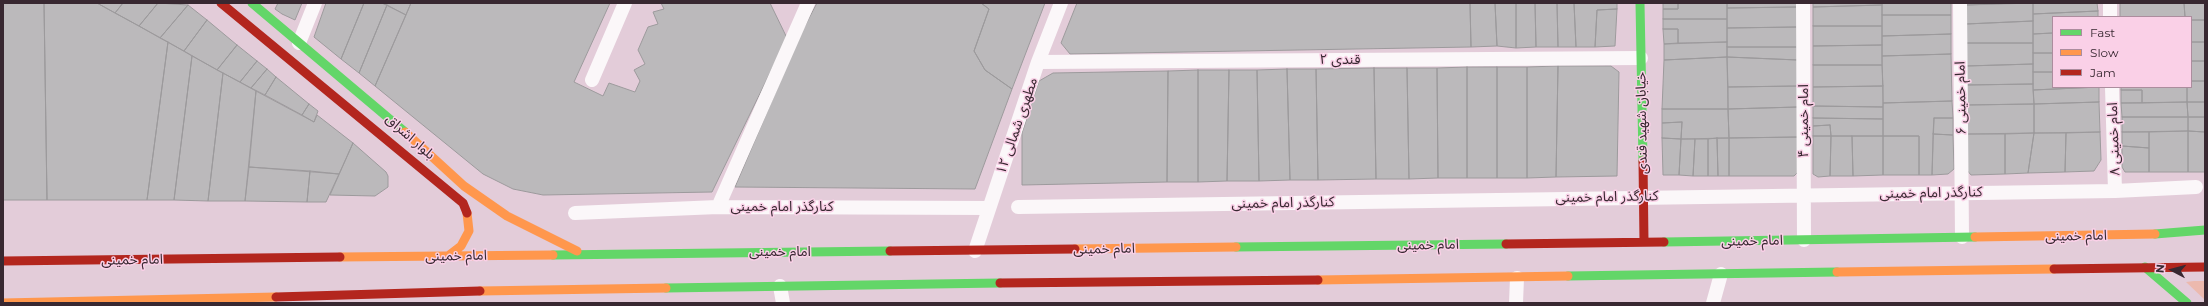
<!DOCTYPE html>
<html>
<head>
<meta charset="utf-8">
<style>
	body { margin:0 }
	#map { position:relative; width:2208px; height:306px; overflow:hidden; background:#e3ccd9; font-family:Montserrat,sans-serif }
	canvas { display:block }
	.frame { position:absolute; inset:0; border:4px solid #382831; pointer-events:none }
	.legend { position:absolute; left:2052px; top:16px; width:140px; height:72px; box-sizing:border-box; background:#fad0e7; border:1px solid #ac8d9e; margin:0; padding:5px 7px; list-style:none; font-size:12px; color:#382831 }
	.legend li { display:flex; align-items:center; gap:8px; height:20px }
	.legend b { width:20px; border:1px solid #ac8d9e }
	.north { position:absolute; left:2152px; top:250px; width:40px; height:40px; -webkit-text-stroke:3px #fad0e7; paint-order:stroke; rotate:276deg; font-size:11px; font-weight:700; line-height:16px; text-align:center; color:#382831 }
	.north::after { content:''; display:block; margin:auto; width:14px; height:18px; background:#382831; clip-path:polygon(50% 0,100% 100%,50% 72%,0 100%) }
</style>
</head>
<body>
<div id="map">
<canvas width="2208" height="306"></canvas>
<div class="frame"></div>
<ul class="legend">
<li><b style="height:5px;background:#63d668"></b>Fast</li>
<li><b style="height:5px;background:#ff974d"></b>Slow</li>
<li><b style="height:5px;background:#b3261e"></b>Jam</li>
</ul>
<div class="north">N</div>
</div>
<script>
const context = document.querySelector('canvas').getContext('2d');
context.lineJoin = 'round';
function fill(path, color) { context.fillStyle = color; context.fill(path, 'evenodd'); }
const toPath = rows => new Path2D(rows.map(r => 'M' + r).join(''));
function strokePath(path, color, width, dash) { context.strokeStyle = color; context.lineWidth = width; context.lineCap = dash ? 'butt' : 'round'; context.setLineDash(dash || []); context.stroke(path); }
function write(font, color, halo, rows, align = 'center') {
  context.font = font + ' Montserrat,"Noto Sans Arabic",sans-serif'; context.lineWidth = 3; context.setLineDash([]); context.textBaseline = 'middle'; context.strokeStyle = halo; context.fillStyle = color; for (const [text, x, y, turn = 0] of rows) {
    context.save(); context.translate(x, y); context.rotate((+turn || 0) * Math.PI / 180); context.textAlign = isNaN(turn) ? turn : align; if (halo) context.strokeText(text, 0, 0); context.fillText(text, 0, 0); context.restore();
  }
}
const green = toPath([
	[2194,281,2205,281,2205,300,2186,282]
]);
const building = toPath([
	[3,3,44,3,47,200,3,200,3,3],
	[44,3,97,3,168,42,147,200,47,200,44,3],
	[97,3,123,3,115,13,97,3],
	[123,3,158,3,139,26,115,13,123,3],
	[158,3,188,5,160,38,139,26,158,3],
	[278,3,302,3,295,20,282,14,275,9,278,3],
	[326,3,364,3,341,59,314,37,326,3],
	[364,3,382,3,387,5,359,73,341,59,364,3],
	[382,3,411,3,406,15,382,3],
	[411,3,610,3,574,82,603,96,609,83,635,92,640,81,634,70,645,64,638,50,648,27,658,24,653,12,664,9,661,3,770,3,787,38,712,192,543,195,513,189,483,174,375,86,411,3],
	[817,3,981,3,989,9,974,51,985,70,1012,89,975,189,735,187,799,37,817,3],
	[981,3,1045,3,1012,89,985,70,974,51,989,9,981,3],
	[1077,3,1470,3,1471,47,1070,54,1061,43,1077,3],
	[1470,3,1495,3,1497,46,1471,47,1470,3],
	[1495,3,1516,3,1516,48,1497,46,1495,3],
	[1516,3,1535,3,1536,47,1516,48,1516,3],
	[1535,3,1557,3,1558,47,1536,47,1535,3],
	[1557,3,1574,3,1576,47,1558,47,1557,3],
	[1574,3,1617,3,1617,9,1597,10,1595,47,1576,47,1574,3],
	[1663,3,1678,3,1678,9,1663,9,1663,3],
	[1678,3,1727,3,1727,19,1663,19,1663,9,1678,9,1678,3],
	[1727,3,1797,3,1797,7,1727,8,1727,3],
	[1813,3,1882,3,1882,5,1813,7,1813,3],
	[1882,3,1951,3,1951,15,1882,15,1882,3],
	[1966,3,2016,3,1966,5,1966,3],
	[2033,3,2097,3,2098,11,2033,14,2033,3],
	[2033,3,2033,21,1966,24,1966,5,2033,3],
	[2120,3,2184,3,2185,17,2120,17,2120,3],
	[2184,3,2205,3,2205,20,2191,20,2191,17,2185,17,2184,3],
	[188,5,207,20,184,51,160,38,188,5],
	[387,5,406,15,375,86,359,73,387,5],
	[1882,5,1882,26,1813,26,1813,7,1882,5],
	[1797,7,1797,27,1727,28,1727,8,1797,7],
	[1617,9,1615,46,1595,47,1597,10,1617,9],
	[2098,11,2098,17,2053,17,2053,33,2033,34,2033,14,2098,11],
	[1882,15,1951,15,1951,34,1882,36,1882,15],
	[1663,19,1727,19,1727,42,1678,43,1678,29,1663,29,1663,19],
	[207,20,237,45,217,70,184,51,207,20],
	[2191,20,2205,20,2205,42,2191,42,2191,20],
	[2033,21,2033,43,1966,43,1966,24,2033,21],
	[1813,26,1882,26,1882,45,1813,46,1813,26],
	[1797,27,1797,47,1727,47,1727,28,1797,27],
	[1663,29,1678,29,1678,43,1664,44,1663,29],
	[2053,33,2053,53,2033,53,2033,34,2053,33],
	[1951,34,1951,54,1882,56,1882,36,1951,34],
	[168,42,192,56,174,200,147,200,168,42],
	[1727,42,1727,57,1664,60,1664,44,1727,42],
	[2191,42,2205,42,2205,61,2191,61,2191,42],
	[1966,43,2033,43,2033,64,1966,66,1966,43],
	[237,45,257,61,240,82,217,70,237,45],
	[1882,45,1882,65,1813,65,1813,46,1882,45],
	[1727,47,1797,47,1798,60,1727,57,1727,47],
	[2033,53,2053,53,2053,72,2033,72,2033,53],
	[1951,54,1952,101,1883,103,1882,56,1951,54],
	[192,56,223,73,208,201,174,200,192,56],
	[1727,57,1728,109,1662,109,1664,60,1727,57],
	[1727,57,1798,60,1798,86,1728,87,1727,57],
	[257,61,267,69,251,88,240,82,257,61],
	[2191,61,2205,61,2205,81,2191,81,2191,61],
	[2033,64,2033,84,1966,85,1966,66,2033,64],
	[1813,65,1882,65,1883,86,1813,87,1813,65],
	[1558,66,1556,177,1527,178,1527,67,1558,66],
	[1558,66,1611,66,1619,72,1617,176,1556,177,1558,66],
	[1467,67,1467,178,1438,178,1437,68,1467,67],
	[1467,67,1497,67,1497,178,1467,178,1467,67],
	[1497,67,1527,67,1527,178,1497,178,1497,67],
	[1374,68,1376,179,1318,180,1316,69,1374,68],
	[1374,68,1407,68,1409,179,1376,179,1374,68],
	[1407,68,1437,68,1438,178,1409,179,1407,68],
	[267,69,276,77,265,95,251,88,267,69],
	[1287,69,1290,180,1259,181,1257,70,1287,69],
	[1287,69,1316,69,1318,180,1290,180,1287,69],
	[1198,70,1198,182,1167,182,1168,71,1198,70],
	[1198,70,1229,70,1227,181,1198,182,1198,70],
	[1229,70,1257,70,1259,181,1227,181,1229,70],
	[1168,71,1167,182,1022,185,1022,133,1039,81,1053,73,1168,71],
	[2033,72,2053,72,2053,87,2099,87,2033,90,2033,72],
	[223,73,256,91,245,201,208,201,223,73],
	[276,77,309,104,302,115,265,95,276,77],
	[2191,81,2205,81,2205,102,2187,102,2187,87,2191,87,2191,81],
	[2033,84,2034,104,1966,105,1966,85,2033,84],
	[1798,86,1798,107,1728,109,1728,87,1798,86],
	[1883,86,1883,107,1813,106,1813,87,1883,86],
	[2099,87,2099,102,2034,104,2033,90,2099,87],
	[2121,87,2187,87,2187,102,2142,103,2142,90,2121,90,2121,87],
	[2121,90,2142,90,2142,103,2121,103,2121,90],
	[256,91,314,122,317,115,353,143,339,174,249,167,256,91],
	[1952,101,1953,118,1934,118,1932,175,1919,175,1919,136,1883,136,1883,103,1952,101],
	[2099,102,2100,132,2034,133,2034,104,2099,102],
	[2187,102,2188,117,2122,117,2121,103,2187,102],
	[2187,102,2205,102,2205,117,2188,117,2187,102],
	[309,104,318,111,314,122,302,115,309,104],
	[2034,104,2034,133,1966,134,1966,105,2034,104],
	[1813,106,1883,107,1883,119,1813,118,1813,106],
	[1798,107,1799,137,1729,138,1728,109,1798,107],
	[1662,109,1728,109,1729,138,1681,139,1682,122,1662,123,1662,109],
	[2122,117,2188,117,2188,131,2122,132,2122,117],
	[2188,117,2205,117,2205,132,2188,131,2188,117],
	[1813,118,1883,119,1883,136,1831,136,1830,125,1813,126,1813,118],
	[1934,118,1953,118,1953,135,1933,134,1934,118],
	[1682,122,1681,139,1662,138,1662,123,1682,122],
	[1830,125,1831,136,1813,136,1813,126,1830,125],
	[2188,131,2205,132,2205,172,2188,172,2188,131],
	[2188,131,2188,172,2149,172,2149,132,2188,131],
	[2100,132,2101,160,2094,171,2065,172,2066,133,2100,132],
	[2122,132,2149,132,2149,148,2122,146,2122,132],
	[2034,133,2066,133,2065,172,2028,173,2034,133],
	[2034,133,2028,173,2005,174,2005,134,2034,133],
	[1933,134,1953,135,1954,169,1948,174,1932,175,1933,134],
	[1966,134,2005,134,2005,174,1971,175,1966,169,1966,134],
	[1813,136,1831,136,1830,176,1818,177,1813,174,1813,136],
	[1831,136,1852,136,1853,176,1830,176,1831,136],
	[1852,136,1883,136,1883,175,1853,176,1852,136],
	[1883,136,1919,136,1919,175,1883,175,1883,136],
	[1799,137,1798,172,1794,176,1729,176,1729,138,1799,137],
	[1662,138,1681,139,1679,175,1663,175,1662,138],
	[1717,138,1718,176,1708,176,1708,139,1717,138],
	[1717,138,1729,138,1729,176,1718,176,1717,138],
	[1681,139,1695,139,1693,176,1679,175,1681,139],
	[1695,139,1708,139,1708,176,1693,176,1695,139],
	[353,143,386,172,388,176,388,187,375,196,330,195,353,143],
	[2122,146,2149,148,2149,172,2125,172,2122,167,2122,146],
	[249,167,310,171,307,202,245,201,249,167],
	[310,171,339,174,326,202,307,202,310,171]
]);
const street = toPath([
	[1803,3,1804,240],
	[1960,3,1962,237],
	[2110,3,2110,17],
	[299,43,315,3],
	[1038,62,1641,58],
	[592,80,625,3],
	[2112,87,2115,191],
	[718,207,808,3],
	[1018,207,2115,191,2196,187],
	[575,213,718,207,989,208],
	[975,251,1038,62,1061,3],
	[780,286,783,303],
	[1516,303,1517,278],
	[1713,303,1721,274]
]);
const fast = toPath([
	[252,3,405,132],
	[1640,3,1643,161],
	[2155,234,2205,230],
	[1664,242,1975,237],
	[1236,247,1506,244],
	[553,255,890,251],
	[2145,267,2187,303],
	[1568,276,1837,272],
	[666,288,1000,283]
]);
const slow = toPath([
	[405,132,464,186,507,216,577,251],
	[1975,237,2155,234],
	[1075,249,1236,247],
	[448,256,461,246,469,231,467,213],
	[340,257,553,255],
	[1837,272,2054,269],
	[1318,280,1568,276],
	[480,291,666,288],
	[3,303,276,297]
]);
const jam = toPath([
	[221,3,463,203,467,213],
	[1643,161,1644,242],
	[1506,244,1664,242],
	[890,251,1075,249],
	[3,261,340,257],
	[2054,269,2205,267],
	[1000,283,1318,280],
	[276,297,480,291]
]);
const streetNames = [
	["قندی ۲",1340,60],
	["امام خمینی ۶",1961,98,-91],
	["امام خمینی ۴",1804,121,-90],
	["خیابان شهید قندی",1642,123,-91],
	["مطهری شمالی ۱۲",1017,126,-71],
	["بلوار اشراق",410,137,41],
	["امام خمینی ۸",2114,139,-92],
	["کنارگذر امام خمینی",1931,193,-1],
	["کنارگذر امام خمینی",1607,197,-1],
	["کنارگذر امام خمینی",1283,203,-1],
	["کنارگذر امام خمینی",782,207],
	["امام خمینی",2076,236,-1],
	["امام خمینی",1752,241,-1],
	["امام خمینی",1428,245,-1],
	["امام خمینی",1104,249,-1],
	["امام خمینی",780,252],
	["امام خمینی",456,256,-1],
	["امام خمینی",132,260,-1]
];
fill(green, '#ecb9ae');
fill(building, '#bbb9bb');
strokePath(building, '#9c9a9c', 1);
strokePath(street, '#fbf7f9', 14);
strokePath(fast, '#63d668', 9);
strokePath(slow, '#ff974d', 9);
strokePath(jam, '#b3261e', 9);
write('14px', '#382831', '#fad0e7', streetNames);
</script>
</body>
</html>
